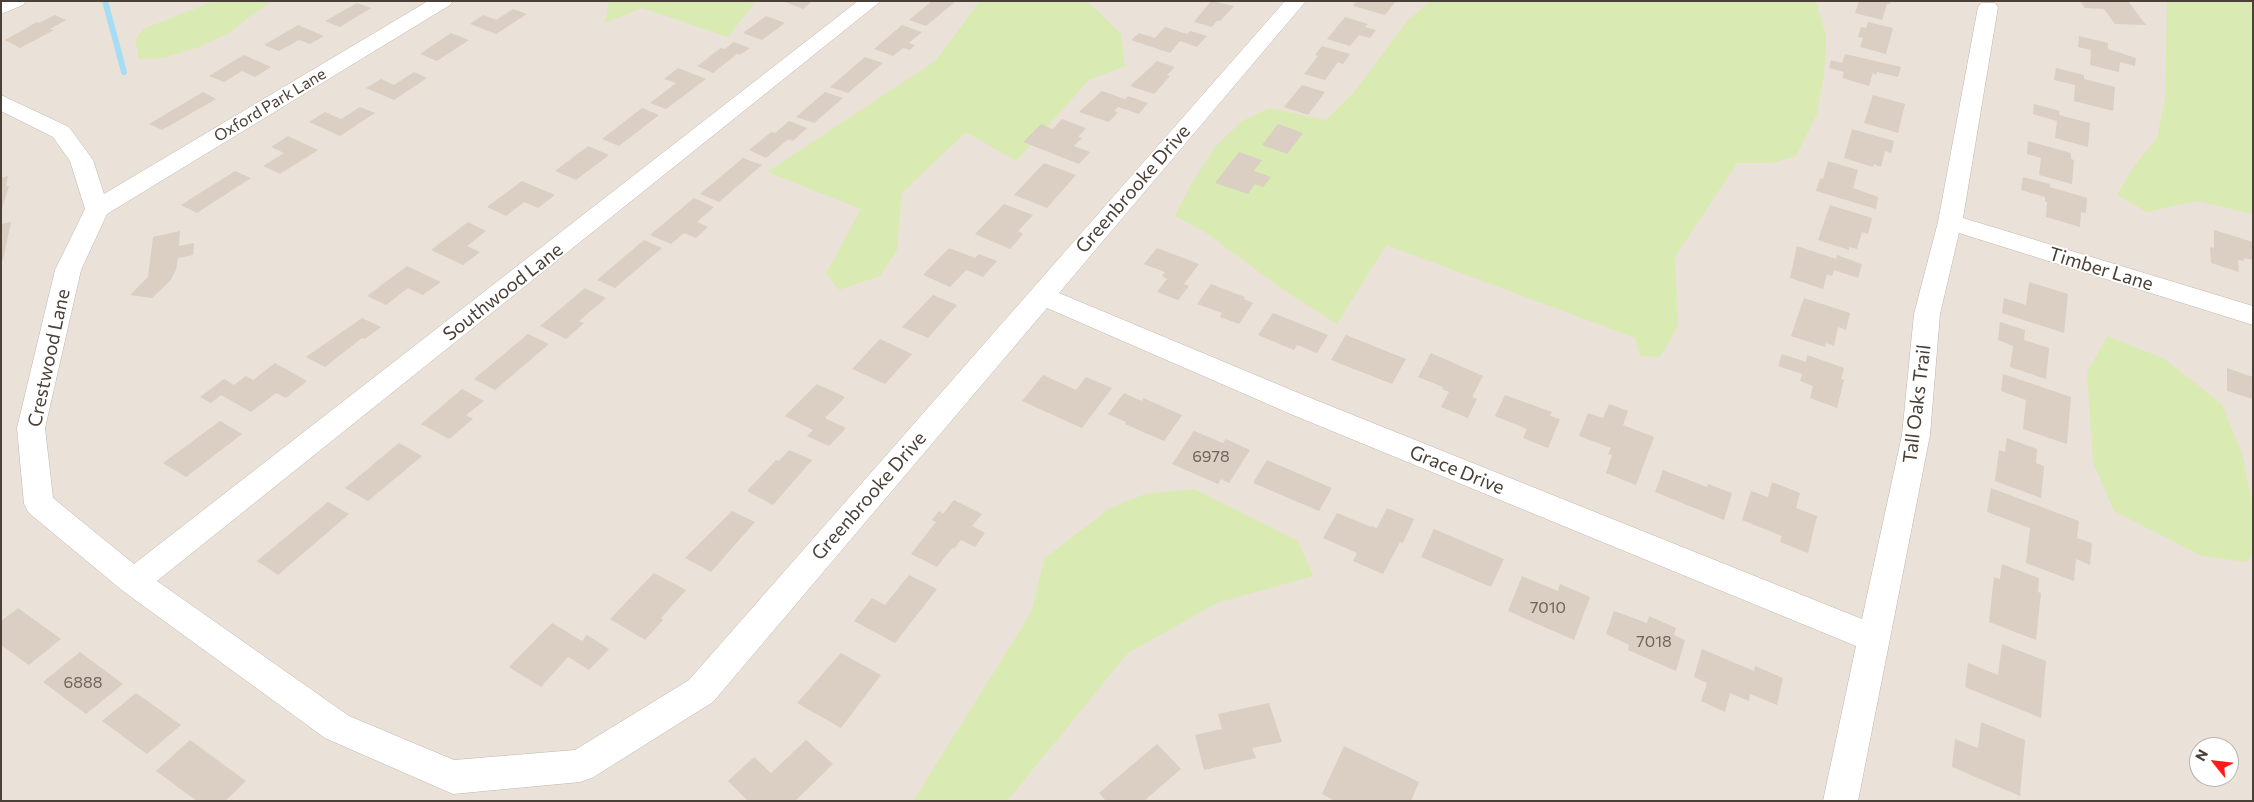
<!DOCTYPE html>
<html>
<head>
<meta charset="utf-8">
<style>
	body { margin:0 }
	#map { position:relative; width:2254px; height:802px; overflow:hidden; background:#f5f0ea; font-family:Commissioner,sans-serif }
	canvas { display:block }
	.frame { position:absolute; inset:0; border:2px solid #4a4037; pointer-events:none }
	.north { position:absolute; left:2189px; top:737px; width:50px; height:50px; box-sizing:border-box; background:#fff; border:1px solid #b7b3af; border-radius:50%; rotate:299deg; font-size:14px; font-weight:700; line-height:20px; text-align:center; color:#4a4037 }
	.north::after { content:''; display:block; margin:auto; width:18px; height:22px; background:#ff1b17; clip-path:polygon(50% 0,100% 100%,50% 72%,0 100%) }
</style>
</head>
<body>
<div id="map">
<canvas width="2254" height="802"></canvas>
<div class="frame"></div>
<div class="north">N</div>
</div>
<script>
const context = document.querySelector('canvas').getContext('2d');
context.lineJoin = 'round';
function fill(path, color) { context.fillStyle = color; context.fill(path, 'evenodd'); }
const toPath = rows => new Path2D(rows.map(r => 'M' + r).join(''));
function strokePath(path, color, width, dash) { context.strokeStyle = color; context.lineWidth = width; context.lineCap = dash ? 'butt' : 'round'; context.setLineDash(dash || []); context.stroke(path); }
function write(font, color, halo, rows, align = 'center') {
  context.font = font + ' Commissioner,sans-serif'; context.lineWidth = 4; context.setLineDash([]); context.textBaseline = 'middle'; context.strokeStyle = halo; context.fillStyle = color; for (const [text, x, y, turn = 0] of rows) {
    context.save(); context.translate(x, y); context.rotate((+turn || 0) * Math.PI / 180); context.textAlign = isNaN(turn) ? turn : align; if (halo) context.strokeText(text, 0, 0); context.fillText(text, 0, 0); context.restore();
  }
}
const residential = toPath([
	[1,1,2253,1,2253,801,1,801],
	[2199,747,2229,747,2229,777,2199,777]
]);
const green = toPath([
	[214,1,271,1,227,34,199,47,163,58,139,59,135,40,143,29],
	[609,1,755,1,755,2,728,37,642,8,605,23],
	[980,1,1087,1,1121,34,1125,66,1089,80,1016,161,966,132,902,193,897,250,880,276,839,290,826,273,861,209,767,172,935,61],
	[1431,1,1816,1,1826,36,1824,75,1817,114,1796,156,1772,163,1737,163,1675,257,1678,326,1660,357,1640,356,1635,338,1386,245,1337,324,1282,289,1205,232,1175,216,1190,186,1215,147,1242,121,1269,108,1326,120,1355,91,1408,20],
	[2167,1,2253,1,2253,214,2197,201,2147,212,2117,195,2134,166,2157,138,2165,98],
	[2107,336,2163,358,2222,404,2243,456,2253,510,2253,554,2246,562,2202,556,2114,511,2093,463,2087,373],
	[1194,489,1298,541,1313,576,1217,603,1128,653,1007,801,913,801,1031,613,1044,559,1110,508,1145,494]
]);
const stream = toPath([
	[105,1,124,72]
]);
const building = toPath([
	[783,1,812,1,803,9],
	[932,1,956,1,926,26,909,20],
	[1211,1,1234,6,1220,21,1217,21,1212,27,1194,22],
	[1356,1,1396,1,1385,15,1353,6],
	[1859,1,1891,1,1890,4,1887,4,1882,20,1855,13],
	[2080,1,2128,1,2146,25,2115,24,2104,9,2085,8],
	[357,3,371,8,340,27,325,21],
	[513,9,527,14,496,34,470,24,483,15,496,20],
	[55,15,66,20,50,29,54,30,20,48,5,40,37,22,39,23],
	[766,16,785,23,762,40,743,33],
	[1345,17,1368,24,1365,27,1376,30,1370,38,1359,35,1350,46,1327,39],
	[1868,22,1893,28,1886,54,1860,47,1863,38,1858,37,1861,27,1866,28],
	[298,25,324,36,310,44,299,40,279,51,264,45],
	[902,25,922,32,909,43,915,45,910,50,903,48,893,56,874,49],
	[1165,27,1187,34,1190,31,1207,36,1197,47,1180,41,1170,53,1131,40,1139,33,1155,38],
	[451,33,469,40,437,61,420,54],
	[2079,36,2108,43,2108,49,2136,58,2135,66,2120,62,2119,72,2090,65,2091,50,2078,47],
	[734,42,750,48,740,55,737,54,713,73,697,66,721,48,725,49],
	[1322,46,1350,54,1343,64,1338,62,1325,80,1304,74,1318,56,1315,55],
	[1845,54,1901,67,1898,77,1877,72,1876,75,1873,73,1869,86,1842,78,1844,72,1829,68,1831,60,1842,63],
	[244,55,271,67,255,77,242,71,224,82,209,76],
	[865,57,883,63,848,93,830,87],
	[1157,61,1175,67,1167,75,1170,76,1154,94,1130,86],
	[678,68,706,79,666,109,650,103,676,83,664,79],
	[2056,68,2084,75,2084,79,2115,87,2113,111,2074,101,2075,85,2054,80],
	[414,72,427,78,394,100,366,88,381,79,394,85],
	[1302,85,1325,92,1308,115,1284,107],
	[1102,91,1125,99,1128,96,1148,103,1139,114,1118,107,1114,111,1118,112,1109,122,1079,112],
	[203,92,216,99,162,130,149,124],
	[825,92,843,98,814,123,796,117],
	[1873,95,1905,104,1898,133,1864,123],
	[2034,104,2060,111,2059,115,2090,123,2088,147,2055,138,2057,121,2033,114],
	[360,107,375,113,340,136,309,122,325,112,341,119],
	[642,108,659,115,619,146,602,139],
	[1062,119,1086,128,1078,137,1082,138,1074,146,1090,152,1079,164,1023,142,1041,124,1053,129],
	[789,121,807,128,793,141,788,139,766,158,749,150,771,132,775,133],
	[1278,124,1303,133,1287,154,1262,145],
	[1852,129,1894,141,1891,153,1885,151,1881,167,1874,164,1873,167,1844,158],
	[288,136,318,150,280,174,263,166,284,153,271,147],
	[2028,141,2071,153,2071,159,2074,160,2072,184,2039,175,2041,158,2027,154],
	[588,146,609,155,576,180,555,171],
	[1239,152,1262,160,1254,171,1271,177,1263,187,1255,184,1248,194,1215,183],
	[743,158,762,165,719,202,700,194],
	[1828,161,1858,170,1853,188,1878,197,1876,209,1816,191,1820,178,1823,179],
	[1044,163,1076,175,1047,208,1014,195],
	[235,171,251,178,197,213,181,205],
	[8,176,6,186,9,186,1,212,1,178],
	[2023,177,2050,184,2050,187,2087,198,2086,213,2081,212,2080,227,2046,217,2047,202,2045,201,2045,197,2021,190],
	[522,181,555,195,538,208,524,202,506,216,487,207],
	[694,198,714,207,697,222,708,227,696,238,684,233,671,244,650,235],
	[1004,204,1033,215,1018,231,1023,234,1010,249,975,234],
	[1830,205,1872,218,1868,234,1862,232,1857,249,1849,247,1849,250,1818,240],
	[11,222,3,260,1,260,1,224],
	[468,222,486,231,467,246,480,252,463,265,431,250],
	[2214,230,2253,242,2253,260,2244,258,2244,261,2238,260,2239,272,2211,263,2210,247,2214,248],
	[180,231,179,246,194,243,193,255,178,258,176,270,170,281,152,298,130,295,148,277,153,237],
	[644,240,662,248,615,288,597,280],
	[1797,246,1836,259,1837,255,1862,264,1858,278,1834,270,1832,276,1827,274,1823,289,1790,278],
	[949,248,975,258,979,254,997,261,983,277,966,270,950,287,923,275],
	[1157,248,1199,264,1184,284,1189,286,1178,300,1157,292,1167,279,1162,276,1165,272,1144,264],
	[407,266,441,282,423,295,408,288,386,305,367,296],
	[2029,282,2068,294,2064,333,2002,313,2004,298,2026,305],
	[1211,284,1245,297,1244,299,1253,303,1239,324,1220,317,1222,313,1197,304],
	[585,288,606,298,579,321,584,323,566,339,540,326],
	[933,295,957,305,928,338,902,327],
	[1804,298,1850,313,1846,330,1838,327,1834,346,1826,343,1825,347,1791,336],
	[1273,313,1328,335,1317,353,1297,345,1294,350,1258,335],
	[362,318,381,327,365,339,362,338,325,367,306,357],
	[2000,322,2025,330,2024,340,2049,348,2046,379,2010,367,2013,346,1998,340],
	[528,334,549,344,495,390,474,379],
	[1346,335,1406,359,1392,384,1331,360],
	[880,339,912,354,885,384,852,369],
	[1431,353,1483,376,1472,397,1477,399,1468,418,1441,407,1449,392,1442,389,1443,387,1418,377],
	[1782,354,1806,362,1807,355,1844,368,1841,379,1844,380,1837,408,1810,398,1813,386,1800,381,1802,374,1778,366],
	[275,363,307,381,286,398,276,393,251,412,221,395,211,403,200,397,224,379,234,385,246,376,253,380],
	[2227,368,2253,377,2253,399,2227,391],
	[2003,374,2071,397,2067,444,2023,429,2026,400,2001,391],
	[1043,375,1076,390,1086,377,1112,388,1082,428,1022,401],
	[817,384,845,397,825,418,846,428,829,446,807,436,813,430,785,416],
	[462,389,484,401,466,415,473,419,449,439,421,424],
	[1124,393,1142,401,1143,398,1182,415,1164,441,1125,424,1126,422,1108,414],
	[1505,395,1552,412,1550,416,1560,419,1548,448,1523,438,1527,429,1495,416],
	[1609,404,1628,411,1623,425,1654,437,1636,485,1606,473,1612,455,1608,454,1611,448,1579,436,1588,413,1603,418],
	[220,421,242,434,186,477,163,463],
	[1194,431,1223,443,1226,439,1250,450,1229,483,1221,479,1218,484,1172,464],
	[2007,438,2037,449,2036,463,2044,466,2041,498,1995,481,1999,450,2005,452],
	[399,443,422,456,368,501,345,488],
	[789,450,812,460,773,505,747,491,776,460,779,461],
	[1267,460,1332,488,1319,511,1253,483],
	[1663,470,1707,487,1708,484,1732,493,1724,520,1655,492],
	[1772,482,1800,493,1796,508,1817,516,1808,553,1780,542,1782,536,1742,520,1751,491,1768,497],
	[1991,488,2079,521,2077,538,2092,543,2090,565,2076,559,2074,581,2026,563,2030,528,1987,512],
	[954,500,982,514,972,526,985,533,975,547,961,540,954,549,952,548,937,567,911,554,936,522,932,520,939,511,943,514],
	[328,502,349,514,278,575,257,561],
	[1387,508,1414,519,1403,543,1400,542,1383,574,1353,561,1357,553,1323,538,1337,513,1371,527,1371,526,1377,528],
	[732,511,755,522,711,572,685,558],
	[1434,529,1504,559,1491,587,1421,557],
	[2002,564,2039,578,2038,592,2041,593,2036,640,1989,622,1994,577,2000,579],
	[654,573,686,590,661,618,663,620,645,640,610,619],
	[909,575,937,589,895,643,854,621,872,598,885,605],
	[1522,576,1558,591,1560,584,1590,597,1574,640,1508,611],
	[18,608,61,639,29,665,1,645,1,621],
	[1614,611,1647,623,1649,616,1676,628,1674,635,1685,640,1676,671,1628,650,1629,645,1606,634],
	[552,623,582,641,587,635,609,649,589,670,568,657,541,687,509,667],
	[2002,644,2046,661,2041,718,1965,687,1968,663,1998,675],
	[1702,649,1754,671,1755,666,1783,678,1777,705,1750,694,1749,701,1730,693,1725,712,1701,701,1707,683,1694,677],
	[80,652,123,684,86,714,43,682],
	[841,653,881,675,841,728,797,703],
	[136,693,181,725,147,754,102,721],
	[1269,703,1282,742,1252,748,1256,758,1204,770,1195,735,1222,729,1218,714],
	[1981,722,2025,740,2020,796,1952,767,1955,739,1978,748],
	[190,740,246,781,225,801,197,801,156,771],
	[806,740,833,764,795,801,748,801,728,781,754,757,771,773],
	[1157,744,1181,769,1146,799,1148,801,1106,801,1099,793],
	[1344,746,1419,782,1411,801,1335,801,1322,794]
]);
const minor = toPath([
	[1,1,26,1,23,5,1,14,1,1],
	[428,1,453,1,450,5,107,214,81,270,45,428,53,498,134,564,858,1,881,1,157,581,349,716,454,760,575,750,689,680,1285,1,1306,1,1059,293,1313,399,1862,619,1902,435,1914,314,1938,222,1978,7,1981,3,1995,3,1998,7,1963,218,2253,306,2253,325,1959,233,1940,314,1930,435,1858,801,1823,801,1856,646,1293,415,1047,308,713,702,592,778,580,782,453,794,325,738,123,591,29,513,24,504,17,428,55,270,85,209,70,161,53,137,1,111,1,95,69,127,93,160,104,194,428,1]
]);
const farStreetnames = [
	["Oxford Park Lane",270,105,-31]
];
const numberNames = [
	["6978",1211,457],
	["7010",1548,608],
	["7018",1654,642],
	["6888",83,683]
];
const streetNames = [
	["Greenbrooke Drive",1133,189,-49],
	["Timber Lane",2101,269,17],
	["Southwood Lane",503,292,-38],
	["Crestwood Lane",49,358,-78],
	["Tall Oaks Trail",1917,404,-83],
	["Grace Drive",1457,470,22],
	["Greenbrooke Drive",869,496,-49]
];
fill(residential, '#eae2d8');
fill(green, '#d9ebb2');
strokePath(stream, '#a5def4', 6);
fill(building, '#dbcec2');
strokePath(minor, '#c2b7ac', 1);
fill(minor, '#fff');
write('16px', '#4a4037', '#fff', farStreetnames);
write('16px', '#6e645a', null, numberNames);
write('19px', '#4a4037', '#fff', streetNames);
</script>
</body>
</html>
